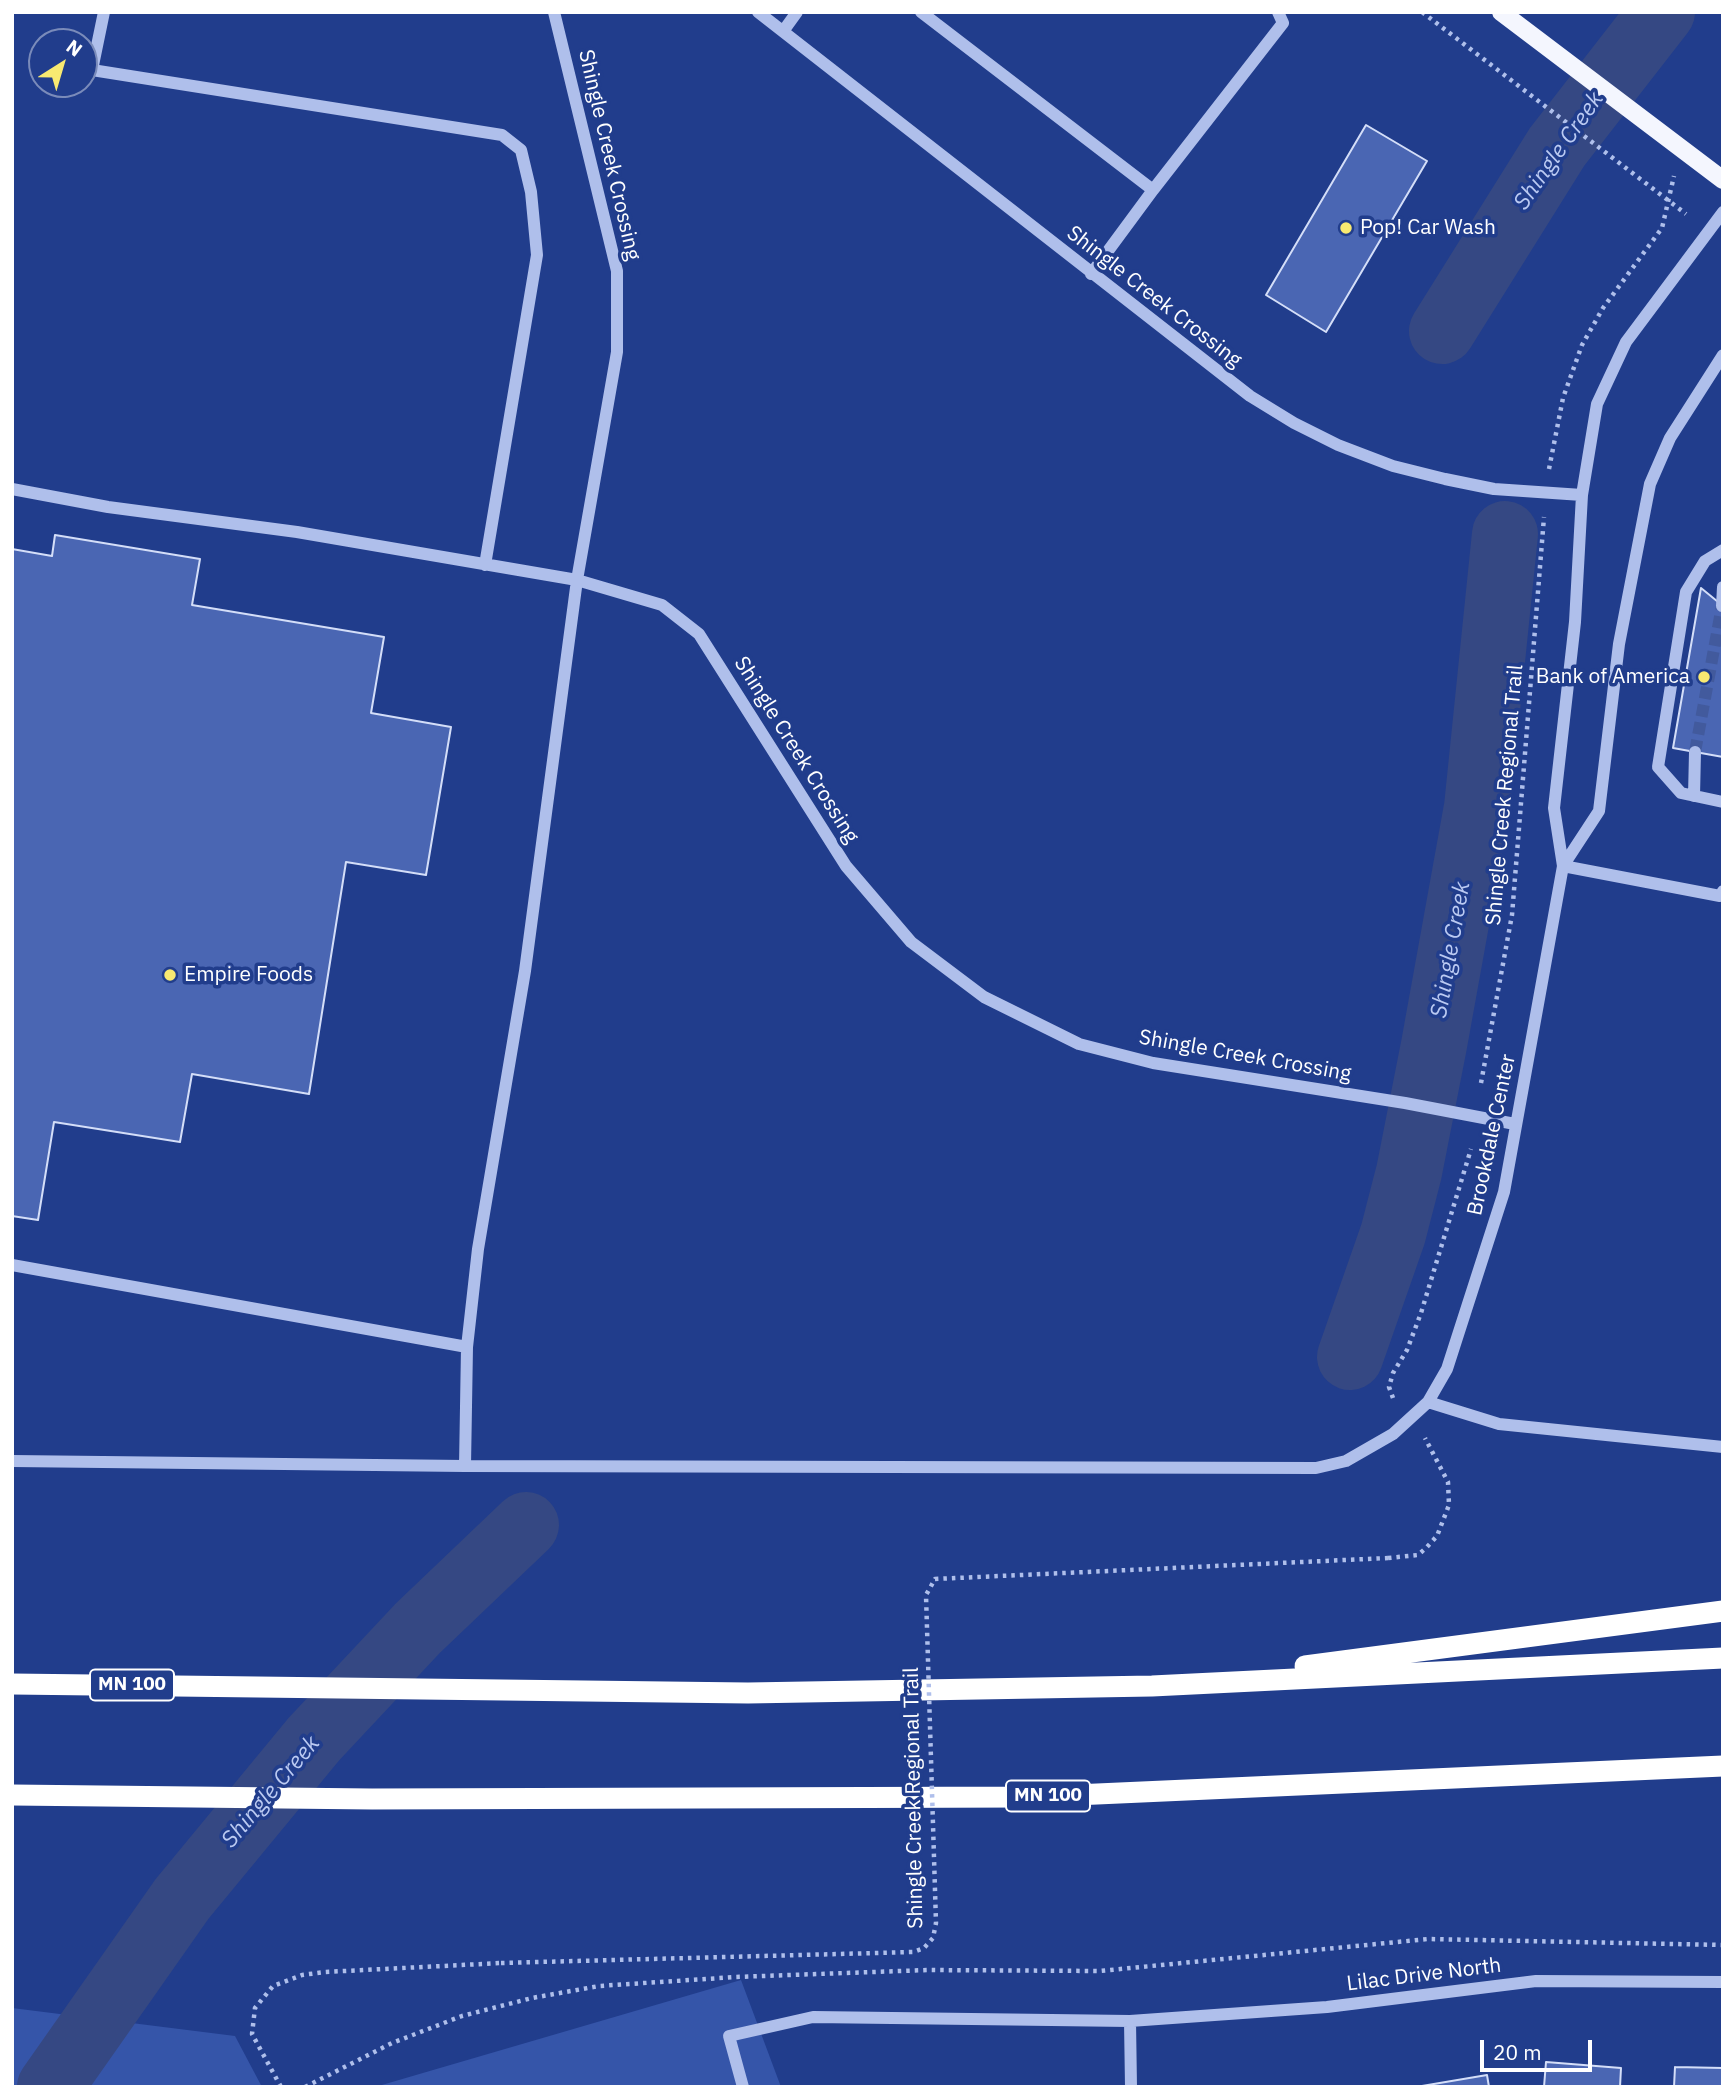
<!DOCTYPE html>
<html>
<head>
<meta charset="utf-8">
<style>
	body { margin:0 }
	#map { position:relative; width:1735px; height:2099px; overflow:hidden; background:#213d8c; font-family:"IBM Plex Sans",sans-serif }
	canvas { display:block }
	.frame { position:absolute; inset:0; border:14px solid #fff; pointer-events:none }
	.north { position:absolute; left:28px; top:28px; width:70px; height:70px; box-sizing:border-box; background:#213d8c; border:2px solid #7a8bba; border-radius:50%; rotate:37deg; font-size:19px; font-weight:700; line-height:28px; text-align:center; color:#fff }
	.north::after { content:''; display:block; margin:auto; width:24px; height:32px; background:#f8e971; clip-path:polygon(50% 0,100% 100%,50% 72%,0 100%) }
	.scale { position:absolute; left:1480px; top:2040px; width:112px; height:32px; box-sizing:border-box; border:4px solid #fff; border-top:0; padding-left:9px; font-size:21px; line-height:24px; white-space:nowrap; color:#fff; -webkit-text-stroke:5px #213d8c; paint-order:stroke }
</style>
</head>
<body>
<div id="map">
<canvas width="1735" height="2099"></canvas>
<div class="frame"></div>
<div class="north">N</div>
<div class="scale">20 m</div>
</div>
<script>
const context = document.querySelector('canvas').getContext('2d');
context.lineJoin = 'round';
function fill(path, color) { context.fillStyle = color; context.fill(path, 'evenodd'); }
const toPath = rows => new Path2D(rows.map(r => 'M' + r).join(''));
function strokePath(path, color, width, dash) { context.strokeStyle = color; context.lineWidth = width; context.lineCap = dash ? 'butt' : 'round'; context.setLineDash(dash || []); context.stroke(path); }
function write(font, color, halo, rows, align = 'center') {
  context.font = font + ' "IBM Plex Sans",sans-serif'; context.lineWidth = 7; context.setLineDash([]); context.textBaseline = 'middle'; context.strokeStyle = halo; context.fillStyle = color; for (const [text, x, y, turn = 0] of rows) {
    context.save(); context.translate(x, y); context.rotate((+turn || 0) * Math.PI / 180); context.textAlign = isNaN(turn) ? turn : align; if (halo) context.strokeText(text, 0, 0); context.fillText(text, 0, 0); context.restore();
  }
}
const green = toPath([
	[741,1980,781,2087,375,2087],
	[12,2008,235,2036,262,2087,12,2087]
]);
const river = toPath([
	[1442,331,1557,147,1662,12],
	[1350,1357,1393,1234,1409,1172,1434,1045,1477,807,1505,534],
	[50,2087,182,1899,314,1739,418,1628,526,1525]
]);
const building = toPath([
	[1366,125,1427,161,1326,332,1266,295,1366,125],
	[55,535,200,559,192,605,384,637,371,713,451,727,426,875,346,862,309,1094,192,1074,180,1142,54,1122,38,1220,12,1216,12,549,52,556,55,535],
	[1701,588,1723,606,1723,757,1673,748,1701,588],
	[1546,2062,1621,2068,1620,2087,1544,2087,1546,2062],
	[1675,2067,1723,2068,1723,2087,1674,2087,1675,2067],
	[1487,2075,1489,2087,1416,2087,1487,2075]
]);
const minorTunnel = toPath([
	[1695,752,1722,606]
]);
const path = toPath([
	[1422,12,1686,214],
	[1549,469,1563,398,1582,345,1603,308,1662,228,1674,176],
	[1481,1083,1512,915,1544,517],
	[1393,1398,1389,1387,1393,1373,1407,1350,1421,1313,1471,1149],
	[1388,1558,1418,1555,1426,1548,1437,1536,1449,1505,1448,1482,1425,1438],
	[281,2087,252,2034,255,2008,273,1986,302,1975,325,1972,501,1963],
	[305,2087,392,2043,462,2016,532,1998,599,1986,736,1977,927,1970,1100,1971,1428,1939,1723,1945]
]);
const minor = toPath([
	[104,12,92,70,502,135,521,150,531,192,537,255,485,565],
	[758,12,1250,396,1294,423,1338,445,1393,466,1445,479,1494,489,1582,495],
	[921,12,1153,190,1283,23,1278,12],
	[784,30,797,12],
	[1091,274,1153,190],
	[12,489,108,507,297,532,577,580,662,605,699,634,846,866,911,942,984,997,1079,1044,1153,1063,1405,1103,1515,1124],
	[1723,550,1705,561,1686,592,1658,767,1681,793,1723,802],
	[1722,606,1723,587],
	[1694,796,1695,752],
	[1563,866,1599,811,1619,644,1650,484,1670,438,1723,355],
	[1563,866,1720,896,1723,891],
	[12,1265,467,1347],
	[1428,1402,1499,1424,1723,1447],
	[12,1461,465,1466,1316,1468,1346,1461,1393,1434,1428,1402,1447,1369,1504,1192,1563,866,1554,808,1575,622,1582,495,1597,404,1626,342,1723,212],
	[465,1466,467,1347,478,1249,525,971,577,580,617,352,617,271,554,12],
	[1130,2021,1131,2087],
	[743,2087,729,2036,813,2017,1130,2021,1327,2007,1536,1981,1723,1982]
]);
const major = toPath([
	[1501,12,1723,180]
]);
const highway = toPath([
	[1305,1666,1723,1611],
	[12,1684,748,1693,1152,1686,1723,1658],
	[12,1795,372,1799,1030,1797,1723,1766]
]);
const pathBridge = toPath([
	[501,1963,913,1952,924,1948,933,1938,936,1923,926,1595,935,1579,1388,1558]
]);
const markers = [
	[1346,228,7,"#f8e971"],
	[1704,677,7,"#f8e971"],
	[170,975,7,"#f8e971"]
];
const shields = [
	[132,1685,84],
	[1048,1796,84]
];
const shieldNames = [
	["MN 100",132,1685],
	["MN 100",1048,1796]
];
const streetNames = [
	["Shingle Creek Crossing",609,155,77],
	["Shingle Creek Crossing",1154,297,38],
	["Shingle Creek Crossing",796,750,58],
	["Shingle Creek Regional Trail",1505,795,-85],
	["Shingle Creek Crossing",1245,1056,10],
	["Brookdale Center",1492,1135,-78],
	["Shingle Creek Regional Trail",914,1798,-91],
	["Lilac Drive North",1424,1975,-7]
];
const poiNames = [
	["Pop! Car Wash",1360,228],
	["Bank of America",1690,677,"right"],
	["Empire Foods",184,975]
];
const waterNames = [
	["Shingle Creek",1559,151,-55],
	["Shingle Creek",1451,950,-80],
	["Shingle Creek",271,1792,-50]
];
fill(green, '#3555a9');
strokePath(river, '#354883', 66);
fill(building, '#4a66b3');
strokePath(building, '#d4def8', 2);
strokePath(minorTunnel, '#425a9d', 12, [12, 6]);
strokePath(path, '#afbfeb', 4.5, [3.5, 5]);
strokePath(minor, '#afbfeb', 12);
strokePath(major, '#f4f6fe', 18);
strokePath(highway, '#fff', 21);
strokePath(pathBridge, '#afbfeb', 4.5, [3.5, 5]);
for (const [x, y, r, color] of markers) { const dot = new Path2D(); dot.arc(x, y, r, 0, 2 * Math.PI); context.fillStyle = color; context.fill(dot); strokePath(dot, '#213d8c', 2.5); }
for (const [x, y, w] of shields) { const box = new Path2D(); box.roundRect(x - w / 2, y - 15.5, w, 31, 5); context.fillStyle = '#213d8c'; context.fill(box); strokePath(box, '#fff', 2); }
write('bold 19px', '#fff', null, shieldNames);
write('21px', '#fff', '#213d8c', streetNames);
write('21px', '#fff', '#213d8c', poiNames, 'left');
write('italic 23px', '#bbcaf2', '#213d8c', waterNames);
</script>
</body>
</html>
